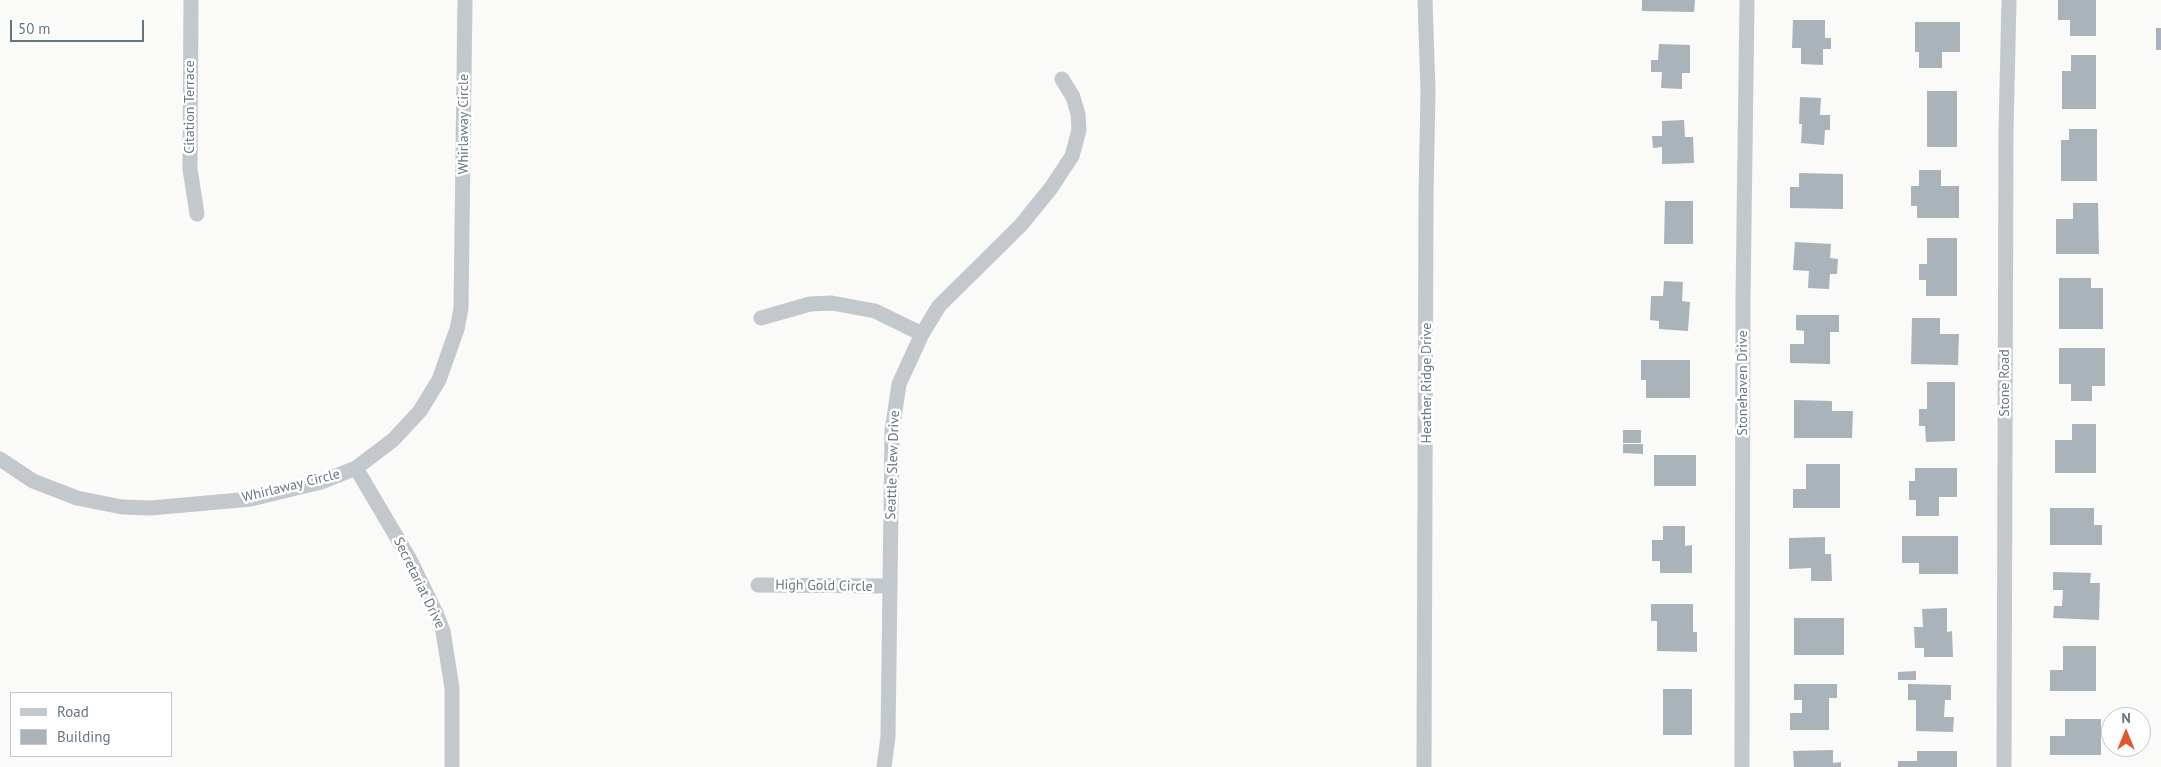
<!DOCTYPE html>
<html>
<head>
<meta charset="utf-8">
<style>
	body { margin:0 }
	#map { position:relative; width:2161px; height:767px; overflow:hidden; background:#fafaf8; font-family:"PT Sans",sans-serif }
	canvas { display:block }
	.legend { position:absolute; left:10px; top:692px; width:162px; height:65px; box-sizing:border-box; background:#fff; border:1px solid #c1c8cd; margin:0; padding:6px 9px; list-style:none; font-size:15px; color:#657683 }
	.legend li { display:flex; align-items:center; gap:10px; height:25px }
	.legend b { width:25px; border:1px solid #c1c8cd }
	.north { position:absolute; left:2101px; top:707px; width:50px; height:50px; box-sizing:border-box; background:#fff; border:1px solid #c1c8cd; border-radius:50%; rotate:0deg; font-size:14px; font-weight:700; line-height:20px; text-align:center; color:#657683 }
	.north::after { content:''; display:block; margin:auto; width:18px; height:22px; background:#e4572e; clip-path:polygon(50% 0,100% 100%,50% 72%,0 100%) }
	.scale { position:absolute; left:10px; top:20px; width:134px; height:22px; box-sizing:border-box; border:2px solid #657683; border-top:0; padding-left:6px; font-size:15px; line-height:18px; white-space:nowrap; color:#657683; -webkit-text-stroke:4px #fff; paint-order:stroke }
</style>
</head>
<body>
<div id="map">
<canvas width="2161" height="767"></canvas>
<ul class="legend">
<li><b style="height:6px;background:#c3c8cc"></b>Road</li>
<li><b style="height:14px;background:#aab3b9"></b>Building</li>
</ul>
<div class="north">N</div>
<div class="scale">50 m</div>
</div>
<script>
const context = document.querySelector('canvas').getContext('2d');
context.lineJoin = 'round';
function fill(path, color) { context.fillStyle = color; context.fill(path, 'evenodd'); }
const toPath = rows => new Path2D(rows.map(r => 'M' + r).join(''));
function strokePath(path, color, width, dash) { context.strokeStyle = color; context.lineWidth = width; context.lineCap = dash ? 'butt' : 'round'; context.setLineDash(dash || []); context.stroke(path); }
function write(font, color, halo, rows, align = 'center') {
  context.font = font + ' "PT Sans",sans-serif'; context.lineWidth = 5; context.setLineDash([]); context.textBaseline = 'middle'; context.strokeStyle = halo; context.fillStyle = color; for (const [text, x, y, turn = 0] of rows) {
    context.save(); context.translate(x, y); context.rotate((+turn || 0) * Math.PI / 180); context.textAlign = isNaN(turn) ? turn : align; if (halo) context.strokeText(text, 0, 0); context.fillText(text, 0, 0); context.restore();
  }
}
const building = toPath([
	[1642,0,1695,0,1694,12,1642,11],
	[2058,0,2096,0,2096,36,2070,36,2070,20,2058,20],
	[1793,20,1825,20,1825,38,1831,38,1831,49,1823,49,1823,65,1801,64,1801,48,1792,48],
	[1915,22,1960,22,1960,52,1942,52,1942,68,1919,68,1919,52,1915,52],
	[2156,28,2161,28,2161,50,2156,50],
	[1659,44,1690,45,1690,73,1682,73,1682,89,1661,88,1662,72,1651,72,1651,60,1658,60],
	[2071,55,2096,55,2096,109,2062,109,2062,71,2071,71],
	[1927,91,1957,91,1957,147,1927,147],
	[1800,97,1821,98,1820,115,1830,115,1830,130,1825,130,1824,145,1801,143,1802,124,1799,124],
	[1684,120,1685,137,1693,137,1694,163,1662,164,1662,147,1653,148,1652,136,1662,136,1662,121],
	[2069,129,2097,129,2097,181,2061,181,2061,140,2069,140],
	[1919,170,1941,170,1941,186,1959,186,1959,218,1917,218,1917,206,1911,206,1911,186,1919,186],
	[1799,173,1843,174,1843,209,1790,208,1790,187,1799,187],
	[1665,201,1693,201,1693,244,1664,244],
	[2073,203,2098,203,2099,254,2056,254,2056,219,2073,219],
	[1927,238,1957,238,1957,296,1926,296,1926,280,1919,280,1919,264,1927,264],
	[1795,242,1831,244,1830,258,1838,259,1837,274,1830,274,1829,289,1808,288,1809,271,1793,270],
	[2059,278,2091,278,2091,288,2103,288,2103,329,2059,329],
	[1664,281,1683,282,1682,301,1690,302,1688,331,1659,329,1659,321,1650,320,1651,296,1663,296],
	[1796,315,1839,315,1839,332,1830,332,1830,364,1790,363,1790,344,1804,344,1804,331,1796,330],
	[1912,318,1940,318,1940,334,1959,334,1958,365,1911,364],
	[2059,348,2105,348,2105,386,2092,386,2092,401,2071,401,2071,384,2059,384],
	[1641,360,1690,360,1690,398,1646,398,1646,380,1641,380],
	[1927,382,1955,382,1955,441,1926,442,1925,426,1919,426,1919,409,1927,409],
	[1794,400,1832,401,1832,411,1853,411,1852,438,1794,438],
	[2072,424,2096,424,2096,473,2055,473,2055,440,2072,440],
	[1623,430,1641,430,1641,443,1623,443],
	[1623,444,1643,444,1643,454,1623,453],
	[1654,455,1696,455,1696,486,1654,486],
	[1806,464,1840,464,1840,508,1793,508,1793,489,1806,489],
	[1915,468,1957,468,1957,497,1939,497,1939,516,1916,516,1916,500,1909,500,1909,481,1915,481],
	[2050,508,2094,508,2094,525,2102,525,2102,545,2050,545],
	[1663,526,1685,526,1685,546,1692,545,1692,573,1660,573,1660,561,1652,561,1652,540,1663,540],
	[1902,536,1958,536,1958,574,1919,574,1919,563,1902,563],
	[1825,537,1825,554,1831,554,1832,581,1811,581,1811,568,1789,569,1789,538],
	[2053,572,2091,573,2090,583,2100,583,2099,620,2053,618,2054,606,2062,606,2063,590,2053,590],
	[1651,604,1693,604,1693,632,1697,632,1697,652,1657,651,1657,621,1651,621],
	[1947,608,1947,632,1952,631,1953,657,1924,657,1924,648,1915,648,1914,627,1923,627,1922,609],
	[1794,618,1844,618,1844,655,1794,655],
	[2063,646,2096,646,2096,691,2050,691,2050,670,2063,670],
	[1916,671,1916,680,1898,680,1898,672],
	[1794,684,1837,684,1837,698,1829,698,1829,730,1790,730,1790,713,1802,713,1802,700,1794,700],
	[1908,684,1951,685,1951,700,1945,700,1944,717,1954,717,1953,732,1916,731,1916,700,1908,700],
	[1663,689,1692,689,1692,735,1663,735],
	[2065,719,2101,719,2101,755,2050,755,2050,736,2065,736],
	[1833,750,1833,763,1841,762,1841,767,1794,767,1793,751],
	[1917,751,1957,751,1957,767,1898,767,1898,761,1917,761]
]);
const minor = toPath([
	[191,0,190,169,197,214],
	[761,318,810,304,832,303,875,311,922,334],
	[0,459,33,481,77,498,122,507,151,508,251,499,321,482,356,468,393,440,420,411,439,380,457,329,461,308,465,0],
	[356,468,409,558,436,613,443,631,452,688,452,767],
	[758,585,889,586],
	[884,767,888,737,892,431,899,384,922,334,939,306,1021,225,1051,188,1072,156,1079,130,1078,114,1073,97,1062,79],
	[1424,767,1426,195,1428,91,1425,0],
	[1742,767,1743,300,1747,0],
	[2004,767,2006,131,2009,0]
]);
const streetNames = [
	["Citation Terrace",190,107,-90],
	["Whirlaway Circle",464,124,-90],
	["Heather Ridge Drive",1427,383,-90],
	["Stonehaven Drive",1743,383,-90],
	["Stone Road",2005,383,-90],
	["Seattle Slew Drive",893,465,-88],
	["Whirlaway Circle",291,486,-14],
	["Secretariat Drive",419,583,64],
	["High Gold Circle",824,586,1]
];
fill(building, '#aab3b9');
strokePath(minor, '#c3c8cc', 15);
write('14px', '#657683', '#fff', streetNames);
</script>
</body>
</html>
